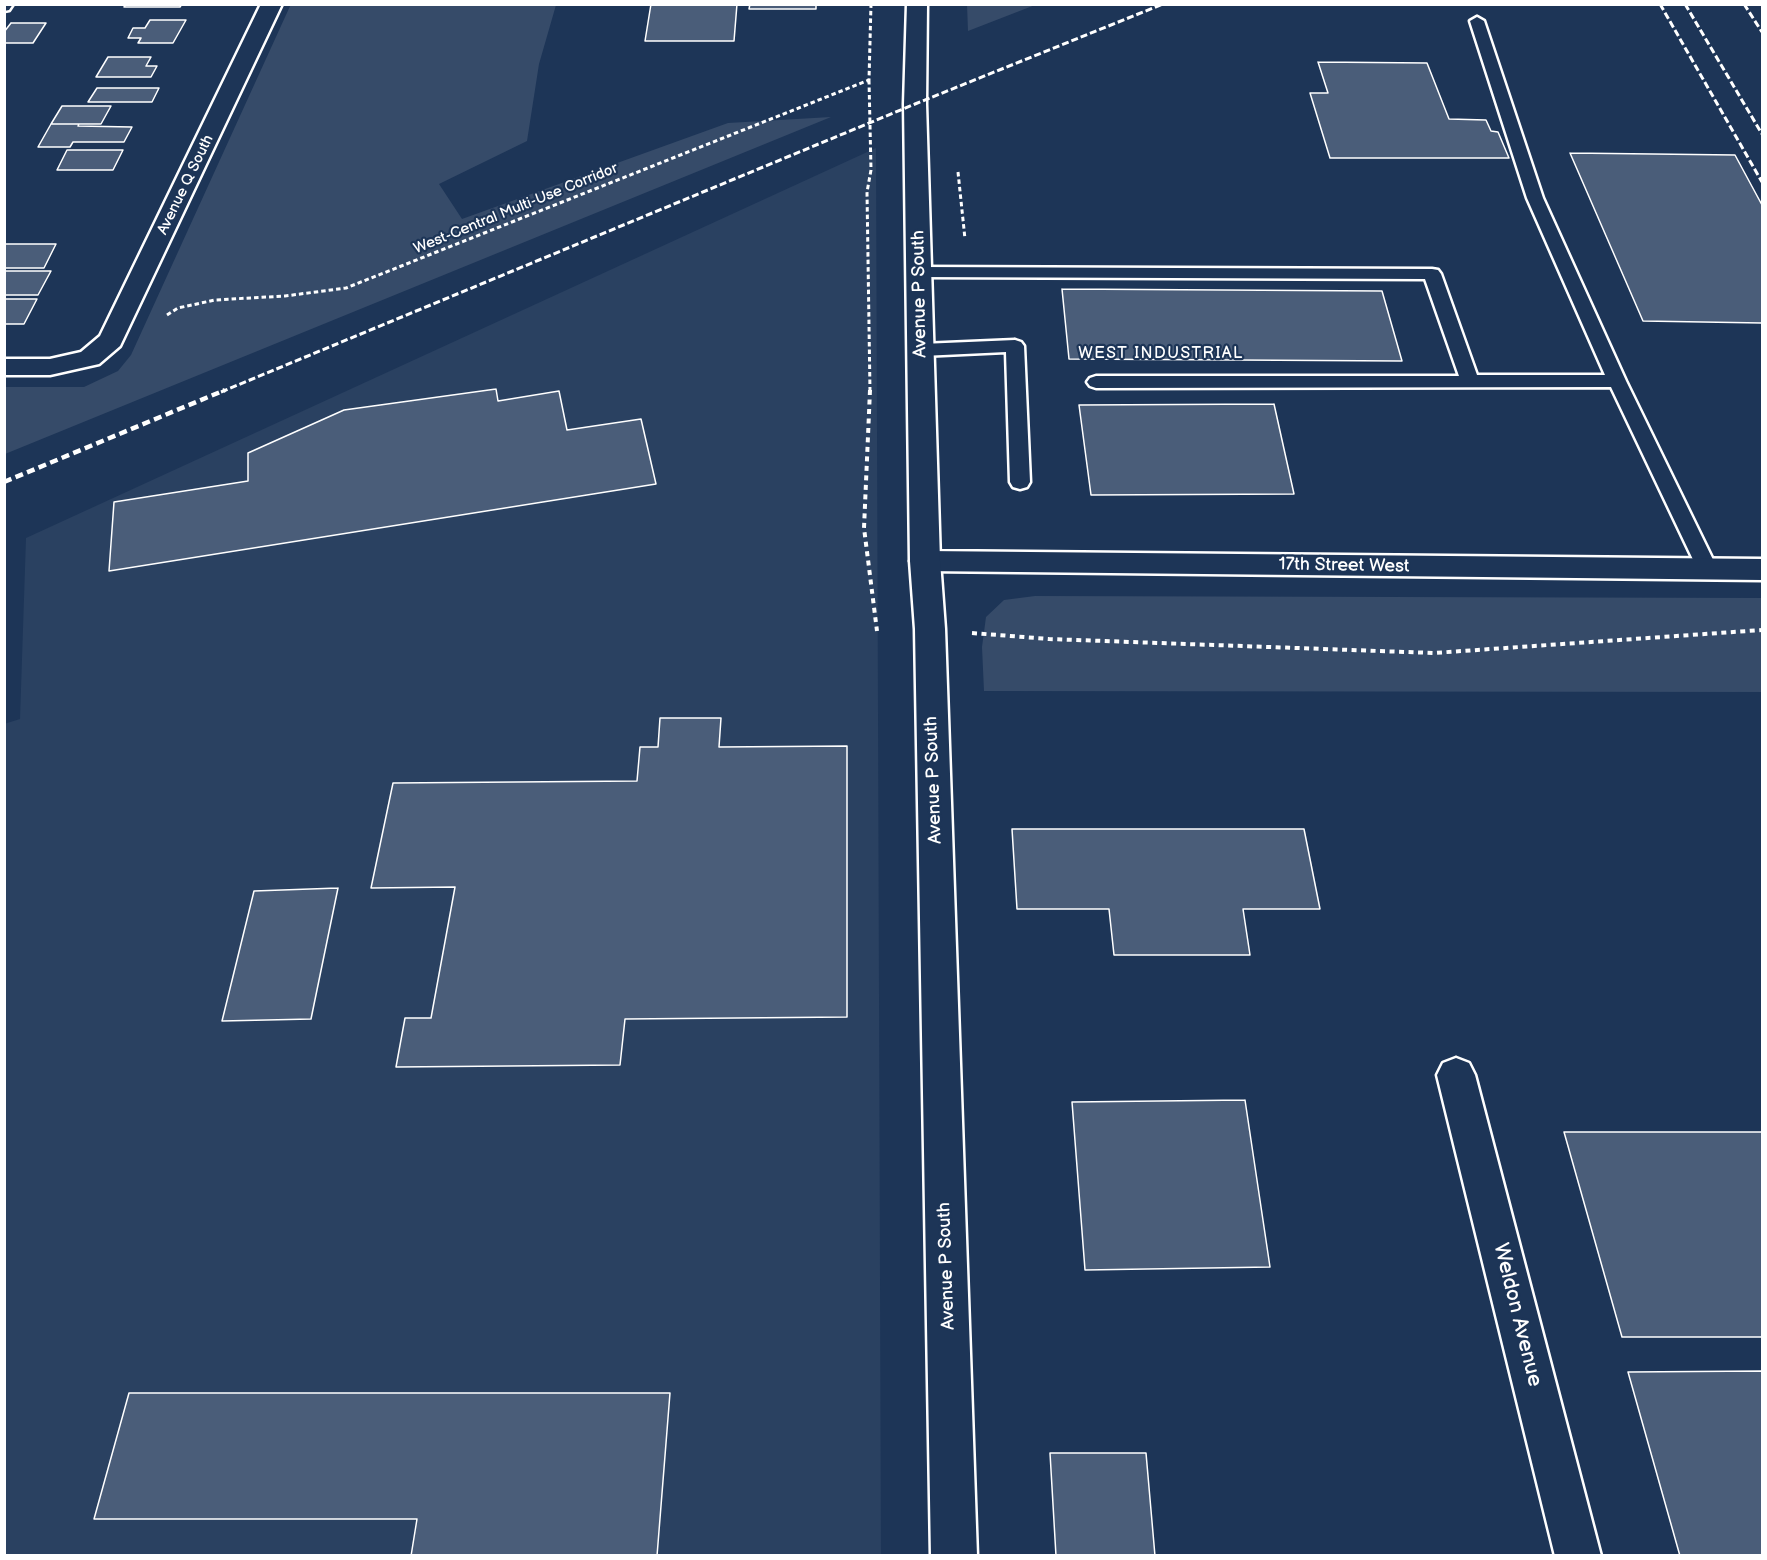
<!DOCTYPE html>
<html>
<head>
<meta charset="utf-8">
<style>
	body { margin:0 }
	#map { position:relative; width:1767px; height:1560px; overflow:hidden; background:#1d3557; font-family:"Balsamiq Sans",sans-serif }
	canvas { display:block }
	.frame { position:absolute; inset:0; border:6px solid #fff; pointer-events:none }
</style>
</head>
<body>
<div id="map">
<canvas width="1767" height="1560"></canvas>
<div class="frame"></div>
</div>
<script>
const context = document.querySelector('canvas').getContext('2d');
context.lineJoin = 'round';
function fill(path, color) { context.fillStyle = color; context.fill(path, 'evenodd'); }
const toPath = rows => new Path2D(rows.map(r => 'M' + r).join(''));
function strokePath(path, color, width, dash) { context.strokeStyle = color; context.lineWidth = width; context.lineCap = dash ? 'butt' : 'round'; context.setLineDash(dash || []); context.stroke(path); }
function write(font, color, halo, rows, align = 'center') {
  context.font = font + ' "Balsamiq Sans",sans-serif'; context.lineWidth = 4.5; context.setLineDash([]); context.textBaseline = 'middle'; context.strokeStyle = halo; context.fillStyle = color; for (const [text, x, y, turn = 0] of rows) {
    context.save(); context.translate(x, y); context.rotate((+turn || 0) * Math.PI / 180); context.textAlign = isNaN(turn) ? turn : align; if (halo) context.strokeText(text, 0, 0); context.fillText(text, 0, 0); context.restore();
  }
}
const built = toPath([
	[876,148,881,1555,5,1556,4,724,20,719,26,538]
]);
const green = toPath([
	[291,4,556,5,539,64,527,141,439,184,462,219,728,123,831,117,5,454,5,387,84,387,118,371,131,355],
	[967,4,1035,4,1035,5,968,31],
	[1035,596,1762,598,1762,692,984,691,982,647,986,617,1004,600]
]);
const building = toPath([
	[126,4,182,4,180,7,124,7,126,4],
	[651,4,737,4,734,41,645,41,651,4],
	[750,4,816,4,816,9,749,9,750,4],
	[150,20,186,20,173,43,138,43,141,38,128,38,133,28,145,28,150,20],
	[11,23,46,23,33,43,4,43,4,32,11,23],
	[108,57,151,57,146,66,157,66,151,77,96,77,108,57],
	[1318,62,1427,63,1449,119,1486,120,1491,131,1498,132,1509,158,1330,158,1310,93,1328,93,1318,62],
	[97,88,159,88,152,102,88,102,97,88],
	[62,106,111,106,101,124,51,124,62,106],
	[51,124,79,124,78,126,132,127,124,142,73,142,70,147,38,147,51,124],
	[67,150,123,150,113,170,57,170,67,150],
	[1570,153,1735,155,1762,205,1762,323,1643,321,1570,153],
	[4,244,56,244,44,268,4,268,4,244],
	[4,271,51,271,38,295,4,295,4,271],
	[1062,289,1382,291,1402,361,1069,359,1062,289],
	[4,299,37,299,24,324,4,324,4,299],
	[496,389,498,401,559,391,567,430,641,419,656,484,109,571,114,502,248,481,248,453,344,410,496,389],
	[1274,404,1294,494,1091,495,1079,405,1274,404],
	[660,718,721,718,719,747,847,746,847,1017,625,1019,620,1065,396,1067,405,1018,431,1018,455,887,371,888,393,783,637,781,640,747,658,747,660,718],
	[1012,829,1304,829,1320,909,1243,909,1250,955,1114,955,1109,909,1017,909,1012,829],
	[338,888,311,1019,222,1021,254,891,338,888],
	[1245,1100,1270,1267,1085,1270,1072,1102,1245,1100],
	[1564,1132,1762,1132,1762,1337,1622,1337,1564,1132],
	[1762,1371,1762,1556,1680,1556,1628,1372,1762,1371],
	[129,1393,670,1393,657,1556,411,1556,417,1519,94,1519,129,1393],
	[1050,1453,1146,1453,1155,1556,1056,1556,1050,1453]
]);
const pathFar1 = toPath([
	[869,80,871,170,867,192,870,392],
	[958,172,965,239],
	[167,315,178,308,215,300,285,296,346,288,869,80,871,4]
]);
const path = toPath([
	[870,390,864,528,877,631],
	[972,633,1049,639,1434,653,1762,630]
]);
const service = toPath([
	[4,4,13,4,9,10,4,11,4,4],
	[1477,17,1484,21,1543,198,1626,381,1718,570,1715,575,1708,577,1701,575,1698,570,1611,387,1096,388,1090,386,1087,382,1090,378,1096,376,1459,376,1425,279,920,277,914,276,911,272,914,268,920,267,1432,269,1438,270,1441,274,1477,375,1605,375,1527,198,1470,21,1477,17],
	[1015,340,1021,342,1024,346,1030,482,1027,487,1020,489,1013,487,1010,482,1006,352,922,356,916,354,913,350,916,346,922,344,1015,340]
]);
const minor = toPath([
	[261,4,282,4,120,346,99,364,90,366,50,375,4,375,4,359,50,359,81,352,100,336,261,4],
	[1456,1058,1469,1063,1475,1075,1601,1556,1555,1556,1437,1075,1443,1063,1456,1058]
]);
const tertiary = toPath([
	[925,551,1762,559,1762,580,925,571,915,568,910,561,915,554,925,551]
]);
const secondary = toPath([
	[907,4,927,4,926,104,940,561,945,629,977,1556,931,1556,915,629,910,561,904,104,907,4]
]);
const railFar1 = toPath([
	[1660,4,1762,182],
	[1685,4,1762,134],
	[1744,4,1762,32],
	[221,392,915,104,1163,4]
]);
const rail = toPath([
	[4,482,225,390]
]);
const farStreetnames = [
	["Avenue Q South",186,185,-64],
	["West-Central Multi-Use Corridor",516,209,-22]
];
const farNeighbourhoodnames = [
	["WEST INDUSTRIAL",1161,354]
];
const streetNames = [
	["Avenue P South",920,294,-91],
	["17th Street West",1344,566,1],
	["Avenue P South",934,780,-92],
	["Avenue P South",947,1266,-92]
];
const nearStreetnames = [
	["Weldon Avenue",1517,1315,76]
];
fill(built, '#2a4161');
fill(green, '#364b69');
fill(building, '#4a5d79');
strokePath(building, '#fff', 1.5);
strokePath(service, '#fff', 5);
strokePath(minor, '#fff', 5);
strokePath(tertiary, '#fff', 5);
strokePath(secondary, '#fff', 5);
strokePath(pathFar1, '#fff', 3, [4.5, 3]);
strokePath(path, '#fff', 4, [5, 4.5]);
fill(service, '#1d3557');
fill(minor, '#1d3557');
fill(tertiary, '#1d3557');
fill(secondary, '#1d3557');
strokePath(railFar1, '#fff', 3, [7, 3]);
strokePath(rail, '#fff', 4.5, [8, 4.5]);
write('15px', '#fff', '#1d3557', farStreetnames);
context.letterSpacing = '1.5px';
write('16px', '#fff', '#1d3557', farNeighbourhoodnames);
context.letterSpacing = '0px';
write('18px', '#fff', '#1d3557', streetNames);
write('21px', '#fff', '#1d3557', nearStreetnames);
</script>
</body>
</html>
